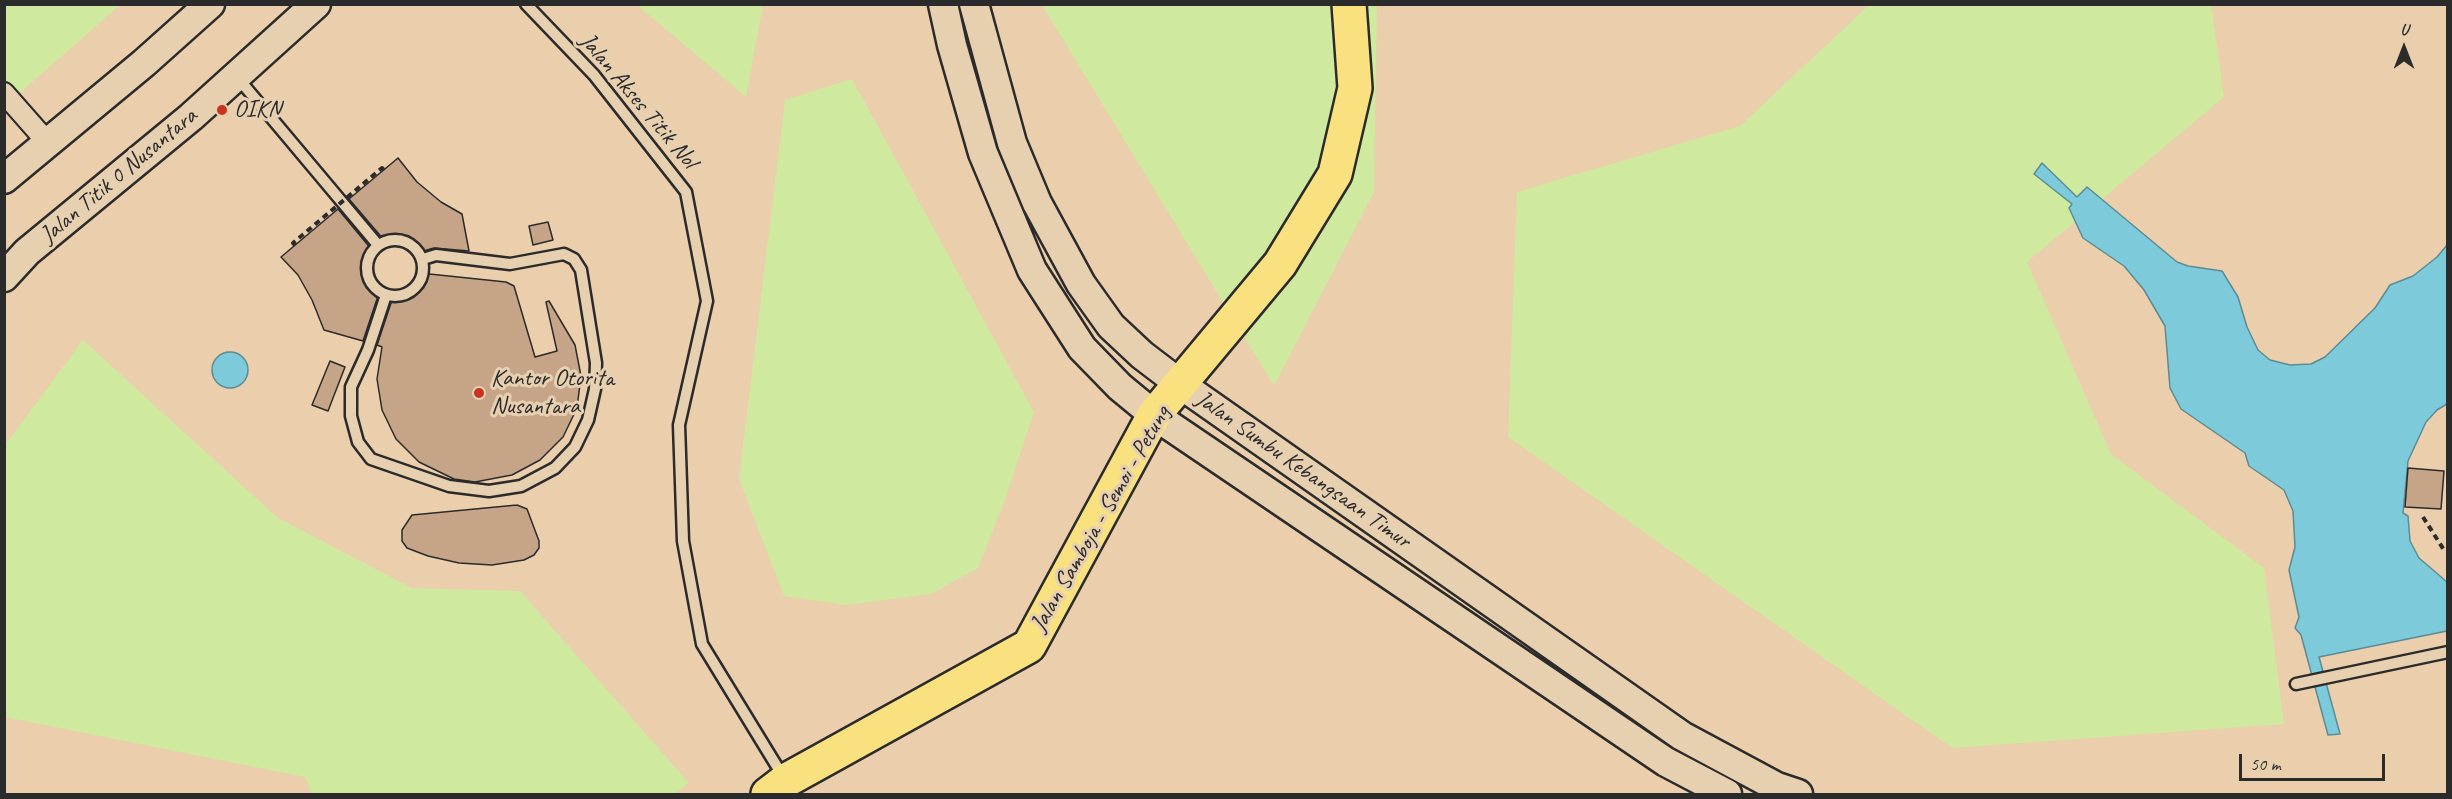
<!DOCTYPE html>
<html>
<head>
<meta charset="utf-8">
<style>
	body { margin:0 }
	#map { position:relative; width:2452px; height:799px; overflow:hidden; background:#ebceac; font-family:Caveat,sans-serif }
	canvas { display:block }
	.frame { position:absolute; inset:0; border:6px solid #2b2b2b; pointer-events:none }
	.north { position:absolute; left:2374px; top:18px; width:60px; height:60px; -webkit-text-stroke:4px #e7d0b0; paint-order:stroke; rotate:0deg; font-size:16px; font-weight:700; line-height:24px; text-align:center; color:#2b2b2b }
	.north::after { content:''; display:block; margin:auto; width:21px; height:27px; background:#2b2b2b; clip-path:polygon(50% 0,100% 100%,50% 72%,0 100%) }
	.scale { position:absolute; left:2239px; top:754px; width:146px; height:27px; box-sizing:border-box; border:3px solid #2b2b2b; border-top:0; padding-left:8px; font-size:18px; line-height:21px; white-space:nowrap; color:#2b2b2b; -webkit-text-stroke:4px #e7d0b0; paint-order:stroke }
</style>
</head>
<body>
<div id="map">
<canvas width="2452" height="799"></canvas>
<div class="frame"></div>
<div class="north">U</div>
<div class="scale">50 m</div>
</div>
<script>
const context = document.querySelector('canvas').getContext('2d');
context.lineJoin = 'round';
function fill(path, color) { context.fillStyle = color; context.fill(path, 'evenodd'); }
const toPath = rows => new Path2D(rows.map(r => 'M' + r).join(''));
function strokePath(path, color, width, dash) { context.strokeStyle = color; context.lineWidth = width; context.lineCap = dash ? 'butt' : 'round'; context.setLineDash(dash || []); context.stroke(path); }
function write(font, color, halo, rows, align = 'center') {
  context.font = font + ' Caveat,sans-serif'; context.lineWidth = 6; context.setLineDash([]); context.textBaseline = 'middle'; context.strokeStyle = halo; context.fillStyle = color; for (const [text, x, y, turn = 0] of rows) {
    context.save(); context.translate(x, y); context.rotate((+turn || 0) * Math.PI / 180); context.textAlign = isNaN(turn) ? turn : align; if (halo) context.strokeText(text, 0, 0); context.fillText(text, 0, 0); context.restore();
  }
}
const green = toPath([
	[5,5,120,5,5,106],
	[637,5,763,5,746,97],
	[1042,5,1377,5,1374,192,1274,386],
	[1869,5,2211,5,2224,97,2027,262,2111,454,2264,568,2284,724,1952,748,1508,437,1517,192,1740,126],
	[852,79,1034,412,1006,497,978,568,931,594,846,605,784,596,739,479,785,100],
	[83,340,278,518,412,588,520,591,689,783,675,794,312,794,305,777,5,717,5,445]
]);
const water = toPath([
	[2042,163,2077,197,2087,187,2177,262,2188,266,2222,271,2238,297,2247,327,2258,350,2270,360,2290,365,2311,364,2325,357,2375,308,2390,285,2413,276,2437,257,2447,245,2447,404,2437,410,2426,422,2408,461,2403,513,2408,516,2410,541,2419,558,2447,582,2447,631,2319,657,2340,734,2328,735,2301,635,2295,628,2299,617,2289,570,2295,547,2293,511,2284,490,2249,466,2245,453,2181,409,2170,388,2165,326,2144,290,2124,266,2083,238,2069,208,2072,204,2034,174,2042,163],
	'212 370a18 18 0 1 1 36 0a18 18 0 1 1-36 0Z'
]);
const building = toPath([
	[398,158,417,182,441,202,462,214,469,251,434,248,420,252,416,256,412,250,403,244,391,243,385,246,384,240,349,199,398,158],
	[338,209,372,250,377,252,372,259,371,272,377,284,383,288,379,293,363,341,324,330,312,300,298,275,281,257,338,209],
	[548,222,553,240,533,245,529,226,548,222],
	[420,273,506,282,514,286,535,357,557,351,546,302,549,301,575,345,581,376,577,408,563,437,540,460,512,475,475,482,454,479,419,462,396,439,382,410,377,379,382,347,377,345,393,297,392,291,401,292,413,285,420,273],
	[330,361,345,367,328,411,312,405,330,361],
	[2408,468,2444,471,2441,509,2405,507,2408,468],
	[517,505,527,509,539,541,539,548,534,555,524,560,492,565,459,563,428,556,407,548,402,541,402,530,412,515,517,505]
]);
const path = toPath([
	[2423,517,2444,550,2448,550]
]);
const lane = toPath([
	[526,4,594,75,686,192,707,301,679,425,683,541,702,644,784,778],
	[237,77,378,245],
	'367 268a28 28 0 1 1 56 0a28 28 0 1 1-56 0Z',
	[386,295,368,350,351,387,351,416,358,442,371,459,449,486,489,491,521,486,555,468,575,447,588,420,595,389,596,363,581,270,574,259,564,254,510,264,436,255,423,259],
	[2296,684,2448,652]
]);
const street = toPath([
	[4,93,48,143]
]);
const secondary = toPath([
	[943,4,952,45,983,153,1032,270,1082,348,1120,387,1154,415,1666,762,1727,794],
	[974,4,1012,143,1037,203,1081,284,1111,326,1142,355,1180,384,1682,736,1777,787,1798,794],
	[4,179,144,63,210,4],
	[4,277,27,252,191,117,316,4]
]);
const highway = toPath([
	[768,794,785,781,1029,646,1154,415,1280,264,1335,174,1355,88,1349,4]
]);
const pathBridge = toPath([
	[295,245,293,243,382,168,384,170]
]);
const markers = [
	[222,110,6,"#c8321e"],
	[479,393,6,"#c8321e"]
];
const streetNames = [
	["Jalan Akses Titik Nol",638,101,50],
	["Jalan Titik 0 Nusantara",119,176,-40],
	["Jalan Sumbu Kebangsaan Timur",1303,470,35],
	["Jalan Samboja - Semoi - Petung",1101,519,-60]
];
const poiNames = [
	["OIKN",234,110],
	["Kantor Otorita",491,379],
	["Nusantara",491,407]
];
fill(green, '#cfe99f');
fill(water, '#7dcbda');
strokePath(water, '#5c8b94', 1.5);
fill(building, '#c5a487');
strokePath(building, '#2b2b2b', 1.5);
strokePath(lane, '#2b2b2b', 15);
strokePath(street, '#2b2b2b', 24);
strokePath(secondary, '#2b2b2b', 33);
strokePath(highway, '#2b2b2b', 38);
strokePath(path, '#2b2b2b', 4, [6, 4.5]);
strokePath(lane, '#e7d0b0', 10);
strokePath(street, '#e7d0b0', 20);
strokePath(secondary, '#e7d0b0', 28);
strokePath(highway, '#fae180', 33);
strokePath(pathBridge, '#2b2b2b', 4, [6, 4.5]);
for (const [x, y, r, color] of markers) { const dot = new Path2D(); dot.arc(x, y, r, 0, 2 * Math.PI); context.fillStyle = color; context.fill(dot); strokePath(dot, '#e7d0b0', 2); }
write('24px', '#2b2b2b', '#e7d0b0', streetNames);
write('24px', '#2b2b2b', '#e7d0b0', poiNames, 'left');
</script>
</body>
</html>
